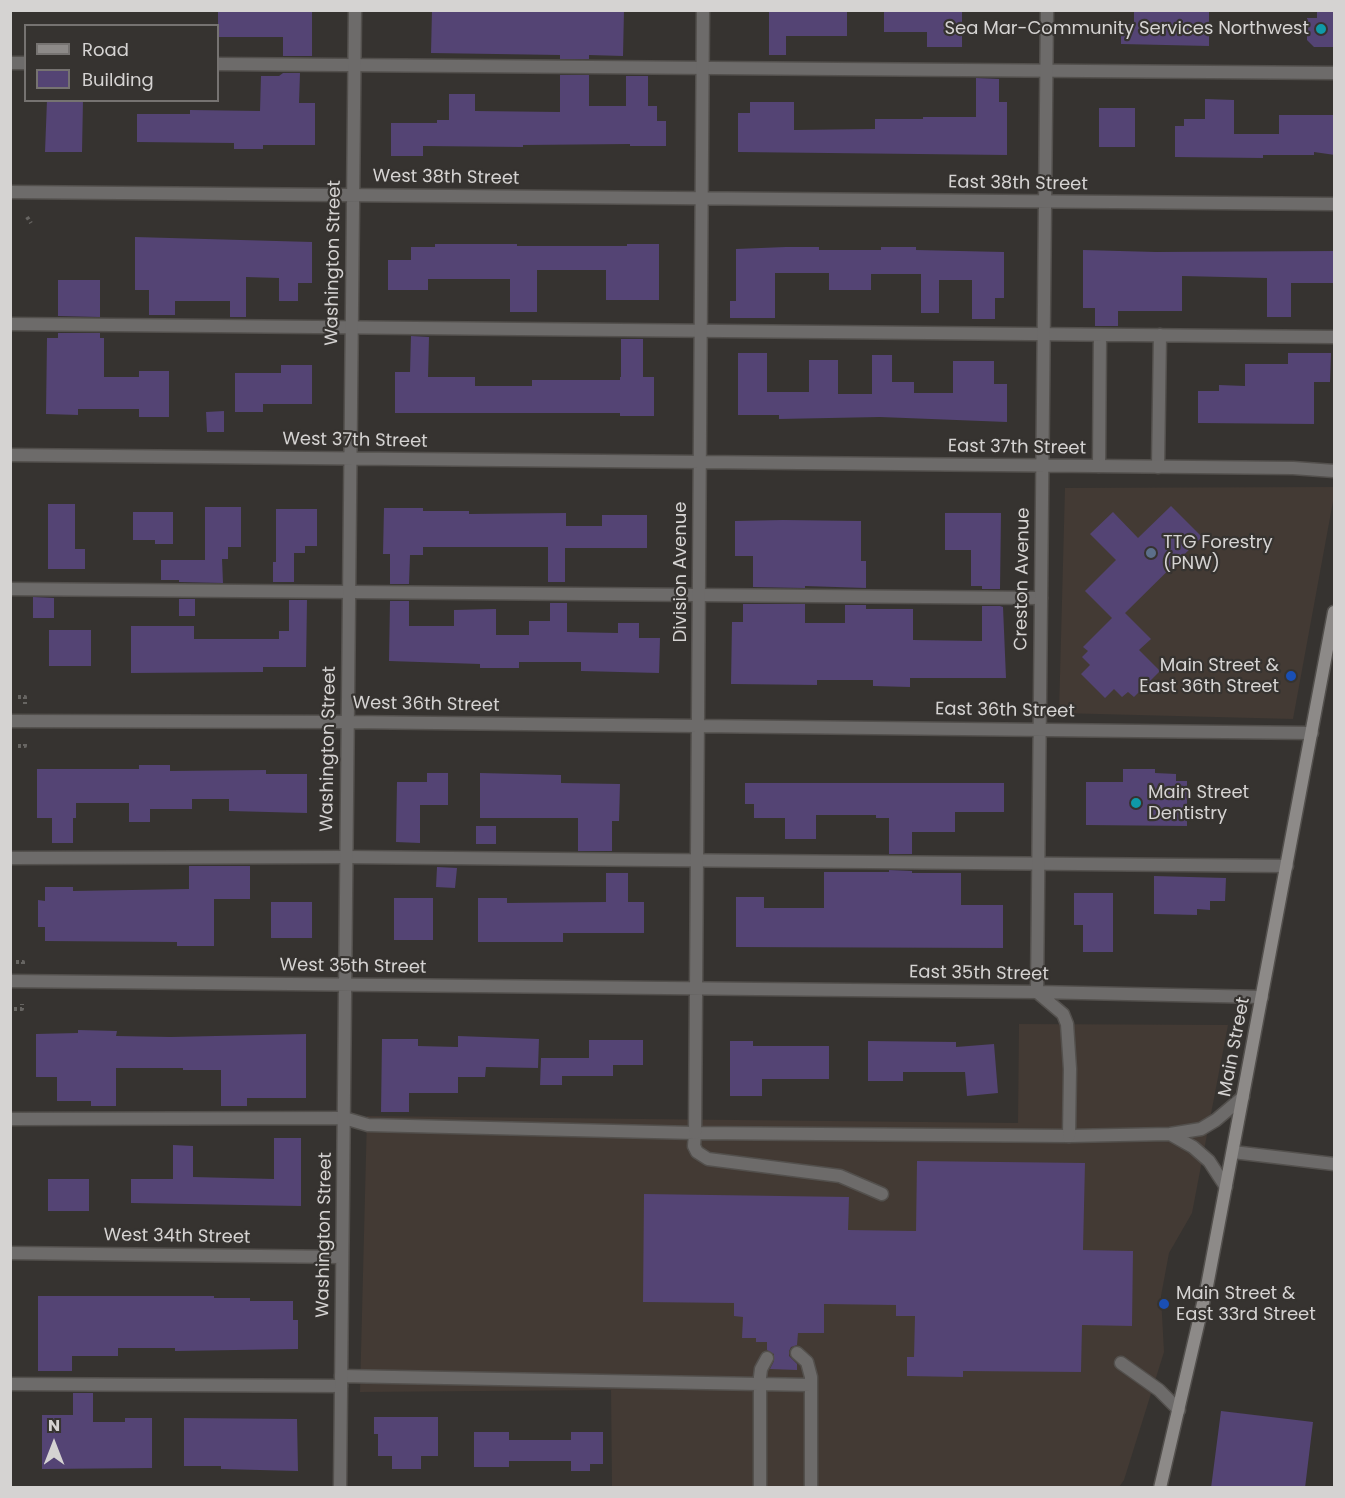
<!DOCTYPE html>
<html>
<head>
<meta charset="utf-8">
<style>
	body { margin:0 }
	#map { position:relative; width:1345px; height:1498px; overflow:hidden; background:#363330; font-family:Poppins,sans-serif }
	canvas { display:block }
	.frame { position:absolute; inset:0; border:12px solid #d5d3d2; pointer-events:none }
	.legend { position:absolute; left:24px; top:24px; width:195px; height:78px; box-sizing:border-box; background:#363330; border:2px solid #767371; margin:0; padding:8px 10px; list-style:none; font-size:18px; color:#d5d3d2 }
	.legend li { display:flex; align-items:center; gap:12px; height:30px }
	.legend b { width:30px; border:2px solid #767371 }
	.north { position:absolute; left:24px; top:1414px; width:60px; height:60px; -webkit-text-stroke:4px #363330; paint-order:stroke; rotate:0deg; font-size:16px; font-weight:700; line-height:24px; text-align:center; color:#d5d3d2 }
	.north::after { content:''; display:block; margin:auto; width:21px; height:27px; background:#d5d3d2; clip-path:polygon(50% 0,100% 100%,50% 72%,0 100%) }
</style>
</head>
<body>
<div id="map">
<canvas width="1345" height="1498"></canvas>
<div class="frame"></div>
<ul class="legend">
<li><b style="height:8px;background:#8d8a88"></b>Road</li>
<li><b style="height:16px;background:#544474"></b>Building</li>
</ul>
<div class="north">N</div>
</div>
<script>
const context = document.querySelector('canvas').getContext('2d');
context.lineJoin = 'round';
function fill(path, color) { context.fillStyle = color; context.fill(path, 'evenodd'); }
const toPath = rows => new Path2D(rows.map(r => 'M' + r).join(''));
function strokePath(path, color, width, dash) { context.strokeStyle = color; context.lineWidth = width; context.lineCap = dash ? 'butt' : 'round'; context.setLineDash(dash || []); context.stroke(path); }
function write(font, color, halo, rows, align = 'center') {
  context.font = font + ' Poppins,sans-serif'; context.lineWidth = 4.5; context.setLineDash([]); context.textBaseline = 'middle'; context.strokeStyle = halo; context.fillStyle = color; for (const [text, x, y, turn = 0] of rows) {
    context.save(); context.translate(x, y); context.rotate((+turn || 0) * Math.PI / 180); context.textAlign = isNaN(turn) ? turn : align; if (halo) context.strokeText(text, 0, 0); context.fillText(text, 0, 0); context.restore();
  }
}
const built = toPath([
	[1334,487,1334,496,1293,719,1059,713,1065,488],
	[1019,1024,1228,1025,1192,1213,1169,1253,1161,1296,1164,1352,1124,1480,1119,1487,612,1487,611,1390,360,1392,367,1116,1018,1123]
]);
const building = toPath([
	[218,10,312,10,312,56,283,56,283,37,218,37],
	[432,10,624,10,623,56,589,55,589,59,560,59,560,55,431,53],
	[769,10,847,10,847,36,786,36,786,55,769,55],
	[884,10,962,10,962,47,927,47,927,32,884,32],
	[1134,10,1209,10,1209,46,1121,44,1121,24,1134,24],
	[1317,10,1335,10,1335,47,1314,47,1307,40,1307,18,1317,18],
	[283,73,300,73,299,103,315,103,315,145,263,145,263,149,234,149,234,143,137,142,137,114,190,114,190,110,260,111,261,76,279,76],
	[560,75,589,75,589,106,626,106,626,76,648,76,648,106,657,106,657,121,666,121,666,146,630,146,630,144,523,145,523,147,423,146,423,156,391,156,391,123,437,123,437,120,449,120,449,94,475,94,475,111,560,112],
	[976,78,999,79,999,102,1007,102,1007,155,738,152,738,113,750,113,750,102,794,102,794,130,875,129,875,119,923,119,923,117,976,117],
	[1205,99,1234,100,1234,134,1279,134,1279,115,1335,115,1335,155,1314,152,1314,155,1263,155,1263,158,1175,157,1175,126,1184,126,1184,119,1205,119],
	[47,100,83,100,82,152,45,152],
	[1099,108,1135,108,1135,147,1099,147],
	[135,237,312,242,312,283,298,283,298,301,279,301,279,278,246,277,246,317,230,317,230,301,175,301,175,315,149,315,149,290,135,290],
	[435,244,517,244,517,246,627,246,627,244,659,244,659,300,606,300,606,270,537,270,537,312,510,312,510,279,428,279,428,290,388,290,388,260,411,260,411,247,435,247],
	[786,247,819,247,819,250,881,250,881,247,916,247,916,250,1004,252,1004,298,995,298,995,319,972,319,972,280,939,280,939,313,921,313,921,274,871,274,871,290,829,290,829,273,775,273,775,318,730,318,730,301,736,301,736,249],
	[1083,250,1156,252,1335,251,1335,283,1291,283,1291,317,1267,317,1267,278,1182,276,1182,311,1118,311,1118,326,1095,326,1095,308,1083,308],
	[58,280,100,280,100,317,58,316],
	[58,333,100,333,100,338,104,338,104,377,139,377,139,371,169,371,169,417,139,417,139,409,78,409,78,415,46,414,47,338,58,338],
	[411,336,429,337,428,377,475,377,475,386,532,386,532,380,620,380,620,377,621,377,621,339,643,339,643,377,654,377,654,416,620,416,620,413,395,413,395,372,410,372],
	[738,353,767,353,767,392,809,392,809,360,838,360,838,394,872,394,872,355,892,355,892,382,914,382,914,393,953,393,953,361,994,361,994,384,1007,384,1007,422,880,417,779,419,779,415,738,415],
	[1288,353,1331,353,1330,382,1314,382,1314,424,1198,423,1198,391,1219,391,1219,385,1245,386,1245,364,1288,364],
	[281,365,312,365,312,404,263,404,263,412,235,412,235,373,281,373],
	[224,411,224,432,207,432,206,412],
	[48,504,75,504,75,549,85,549,85,569,48,569],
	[1171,506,1202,537,1125,613,1151,639,1139,650,1160,671,1134,697,1128,692,1122,697,1114,689,1105,698,1081,674,1090,665,1082,657,1088,651,1083,647,1112,618,1085,591,1116,560,1090,534,1113,512,1138,538],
	[205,507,241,507,241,547,228,547,228,559,222,559,223,583,179,582,179,580,161,580,161,560,205,560],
	[384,508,423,508,423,511,469,511,469,514,566,513,566,526,602,526,602,515,647,515,647,548,565,548,565,582,548,582,548,547,423,547,423,555,410,555,409,584,390,584,390,554,383,554],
	[276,509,317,509,317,546,305,546,305,553,294,553,294,582,273,582,273,562,276,562],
	[133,512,173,512,173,544,155,544,155,540,133,540],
	[945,513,1001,513,1000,589,982,589,982,586,971,586,971,550,945,550],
	[783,520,861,521,861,561,866,561,866,588,805,586,805,588,753,587,753,556,735,556,735,521],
	[33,597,54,598,54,618,33,618],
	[179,599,195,599,195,616,179,616],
	[289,600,307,600,306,667,263,667,263,672,131,673,131,626,194,626,194,639,279,639,279,631,289,631],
	[390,601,409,601,409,626,454,626,454,610,496,609,496,635,529,635,529,621,550,621,550,603,567,603,567,632,618,633,618,623,639,623,639,638,660,638,659,673,581,671,581,662,519,662,519,668,480,668,480,664,389,661],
	[743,604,805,604,805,623,845,623,845,605,866,605,866,609,913,609,913,640,982,641,982,606,1000,606,1003,607,1006,678,910,678,910,687,873,686,873,680,817,680,817,685,731,684,732,622,743,622],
	[49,630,91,630,91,666,49,666],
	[139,765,170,765,170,771,266,770,266,774,307,774,307,813,229,811,229,799,192,799,192,809,150,809,150,822,129,822,129,803,76,803,76,818,73,818,73,843,52,843,52,818,37,818,37,769,139,769],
	[1123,769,1155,769,1155,773,1176,774,1176,781,1187,781,1187,826,1086,825,1086,782,1123,782],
	[427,773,448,773,448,805,420,805,420,843,396,842,397,782,427,782],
	[480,773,561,775,561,783,620,784,619,821,612,821,612,851,578,851,578,818,480,818],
	[745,783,1004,783,1004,812,955,812,955,832,912,832,912,854,889,854,889,818,876,818,876,815,816,815,816,839,785,839,785,818,754,818,754,804,745,804],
	[476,826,496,826,496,844,476,844],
	[189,866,250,866,250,899,214,899,214,946,177,946,177,942,45,941,45,927,38,927,38,900,45,901,45,887,73,887,73,891,189,889],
	[437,867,457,868,455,888,436,887],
	[889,870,912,871,912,873,961,873,961,905,1003,905,1003,948,736,947,736,897,764,897,764,908,824,908,824,872,889,872],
	[606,873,628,873,628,902,644,902,644,933,563,933,563,942,478,942,478,898,507,898,507,903,606,902],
	[1154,876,1226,878,1225,901,1210,901,1210,910,1197,909,1197,915,1154,914],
	[1074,893,1113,893,1113,952,1083,952,1083,925,1074,925],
	[394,898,433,898,433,940,394,940],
	[271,902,312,902,312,938,271,938],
	[78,1030,117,1031,116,1036,171,1037,306,1034,306,1098,247,1098,247,1106,221,1106,221,1070,183,1070,183,1068,116,1068,116,1106,91,1106,91,1101,57,1101,57,1077,36,1077,36,1034,78,1033],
	[458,1036,539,1039,538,1068,486,1067,485,1077,458,1077,458,1093,409,1093,409,1112,381,1112,382,1039,418,1039,418,1046,458,1047],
	[589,1040,643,1040,643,1065,613,1065,613,1076,562,1076,562,1085,540,1085,541,1058,589,1058],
	[730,1041,753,1041,753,1046,829,1046,829,1079,762,1079,762,1096,730,1096],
	[868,1041,956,1042,956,1047,994,1044,998,1093,967,1096,965,1072,903,1072,903,1081,868,1081],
	[274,1138,301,1138,301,1206,131,1203,131,1179,173,1179,173,1145,193,1146,193,1177,274,1179],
	[917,1161,1085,1163,1083,1250,1133,1251,1132,1326,1082,1325,1081,1372,963,1371,963,1377,907,1376,907,1357,914,1357,915,1316,896,1316,896,1305,824,1304,824,1333,798,1333,797,1345,791,1347,789,1351,789,1356,797,1364,797,1370,770,1369,774,1361,774,1354,767,1350,767,1342,756,1342,756,1338,742,1338,743,1317,734,1316,734,1303,643,1302,644,1194,849,1197,848,1230,916,1231],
	[48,1179,89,1179,89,1211,48,1211],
	[38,1296,214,1296,214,1298,250,1298,250,1301,293,1301,293,1320,298,1320,298,1349,175,1351,175,1348,118,1348,118,1356,72,1356,72,1371,38,1371],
	[73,1393,93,1393,93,1422,125,1422,125,1418,152,1418,152,1468,42,1469,42,1415,73,1415],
	[1221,1411,1313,1422,1305,1488,1211,1488],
	[374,1417,438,1417,438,1456,421,1456,421,1469,392,1469,392,1456,378,1456,378,1434,374,1434],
	[184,1418,297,1419,298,1471,221,1469,221,1466,184,1466],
	[474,1432,509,1432,509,1440,571,1440,571,1432,603,1432,603,1464,590,1464,590,1471,571,1471,571,1461,509,1461,509,1467,474,1467]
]);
const path = toPath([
	[27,217,31,223],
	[18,697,25,697,25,704],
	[18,746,25,746,25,741],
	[16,962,23,962,23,966],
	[14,1009,22,1009,22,1004]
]);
const lane = toPath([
	[10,63,26,63],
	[218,64,1334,73],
	[10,324,1334,337],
	[1099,466,1100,335],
	[1158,467,1160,335],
	[10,589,1041,598],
	[10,858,346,857,1287,866],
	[10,1119,344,1118,368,1125,695,1133,1069,1136,1170,1134,1201,1129,1216,1120,1243,1097],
	[695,1133,694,1146,697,1152,708,1159,840,1176,882,1194],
	[1170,1134,1193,1147,1209,1161,1226,1187],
	[1233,1152,1334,1164],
	[797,1353,807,1362,811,1377,811,1488],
	[1121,1363,1159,1390,1179,1410],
	[341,1376,811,1385],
	[10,1384,341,1386],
	[760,1488,760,1377,761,1369,767,1358]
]);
const street = toPath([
	[1047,10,1037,992,1063,1014,1067,1024,1070,1069,1069,1136],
	[10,192,1334,204],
	[10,455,1293,468,1334,471],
	[10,721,348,722,1312,733],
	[10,981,1037,992,1262,997],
	[695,1133,703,10],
	[10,1253,342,1257],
	[340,1488,355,10]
]);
const secondary = toPath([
	[1160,1488,1207,1286,1334,612]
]);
const markers = [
	[1321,29,6,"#0f9aa8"],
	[1151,553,6,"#5c6f8a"],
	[1291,676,6,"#1a4fb4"],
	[1136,803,6,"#0f9aa8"],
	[1164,1304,6,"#1a4fb4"]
];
const poiNames = [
	["Sea Mar-Community Services Northwest",1309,29,"right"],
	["TTG Forestry",1163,543],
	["(PNW)",1163,564],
	["Main Street &",1279,666,"right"],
	["East 36th Street",1279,687,"right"],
	["Main Street",1148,793],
	["Dentistry",1148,814],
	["Main Street &",1176,1294],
	["East 33rd Street",1176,1315]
];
const streetNames = [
	["West 38th Street",446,178,1],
	["East 38th Street",1018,184,1],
	["Washington Street",334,263,-89],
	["West 37th Street",355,441,1],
	["East 37th Street",1017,448,1],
	["Division Avenue",681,572,-90],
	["Creston Avenue",1023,579,-89],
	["West 36th Street",426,705,1],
	["East 36th Street",1005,711,1],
	["Washington Street",329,749,-89],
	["West 35th Street",353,967,1],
	["East 35th Street",979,974,1],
	["Main Street",1235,1047,-79],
	["Washington Street",325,1235,-89],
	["West 34th Street",177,1237,1]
];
fill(built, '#433a34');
fill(building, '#544474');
strokePath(lane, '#53504d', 15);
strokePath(street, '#53504d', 15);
strokePath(secondary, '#53504d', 15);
strokePath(path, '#676562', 4, [3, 3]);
strokePath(lane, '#6d6b6a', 12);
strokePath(street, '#6d6b6a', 12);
strokePath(secondary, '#8d8a88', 12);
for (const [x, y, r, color] of markers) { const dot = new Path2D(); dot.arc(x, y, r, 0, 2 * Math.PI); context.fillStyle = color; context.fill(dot); strokePath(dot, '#363330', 2); }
write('18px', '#d5d3d2', '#363330', poiNames, 'left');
write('18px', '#d5d3d2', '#363330', streetNames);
</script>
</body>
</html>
